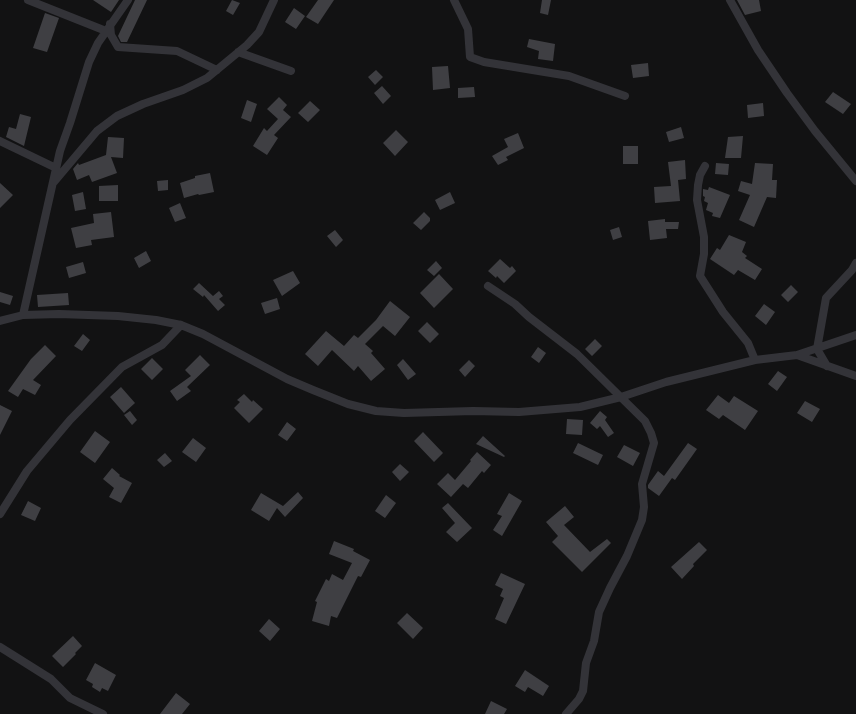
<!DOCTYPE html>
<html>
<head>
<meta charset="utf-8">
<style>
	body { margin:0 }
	canvas { display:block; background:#121213 }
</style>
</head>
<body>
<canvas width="856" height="714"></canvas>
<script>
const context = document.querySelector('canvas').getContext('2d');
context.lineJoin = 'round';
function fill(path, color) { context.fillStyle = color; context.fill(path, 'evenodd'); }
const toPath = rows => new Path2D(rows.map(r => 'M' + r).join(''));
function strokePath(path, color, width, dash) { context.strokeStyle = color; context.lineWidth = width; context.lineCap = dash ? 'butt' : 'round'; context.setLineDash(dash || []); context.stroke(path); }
const building = toPath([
	[93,0,119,0,111,12],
	[135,0,147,0,127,42,121,42,118,36],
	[232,0,240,3,233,15,226,11],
	[318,0,334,0,318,24,306,17],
	[542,0,551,0,548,15,540,13],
	[737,0,759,0,761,11,745,15],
	[294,8,305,16,296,29,285,22],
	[45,13,59,18,47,52,33,48],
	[529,39,555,44,553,61,538,59,539,51,527,47],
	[648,63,649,76,633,78,631,65],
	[448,66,450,88,433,90,432,67],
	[376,70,383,77,375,85,368,77],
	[382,86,391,96,383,104,374,93],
	[474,87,475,97,458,98,458,88],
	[833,92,851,104,843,114,825,102],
	[279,97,287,105,283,110,291,117,274,135,278,138,267,155,253,146,264,128,267,131,278,119,267,109],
	[247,100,257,104,251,122,241,118],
	[310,101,320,110,308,122,298,113],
	[763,103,764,116,748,118,747,105],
	[20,114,31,117,24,146,6,137,9,127,16,129],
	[681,127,684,138,669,142,666,132],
	[396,130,408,142,395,156,383,143],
	[518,133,524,148,506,157,508,160,498,165,492,156,508,147,504,139],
	[743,136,741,158,725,158,728,137],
	[108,137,124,138,123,158,111,157,117,173,92,182,89,175,77,180,73,169,78,163,79,165,106,155],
	[623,146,638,146,638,164,623,164],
	[685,160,686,179,678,180,680,201,655,203,654,187,671,186,668,162],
	[716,163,729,164,728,175,715,174],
	[755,163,773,164,772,180,777,180,776,198,767,197,754,227,739,220,750,195,738,191,741,181,752,184],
	[210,173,214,192,199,195,198,194,184,198,180,183,195,178,195,176],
	[168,180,168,190,158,191,157,181],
	[0,183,13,195,0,208],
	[118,185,118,201,99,201,99,186],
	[709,187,730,195,720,218,712,216,713,213,706,210,708,203,704,201,705,197,703,196,703,189,708,190],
	[83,192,86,209,75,211,72,195],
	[450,192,455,203,440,210,435,200],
	[180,203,186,218,175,222,169,208],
	[111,212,114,237,91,240,92,245,76,248,71,228,94,223,93,214],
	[424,212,430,218,430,221,421,230,413,223],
	[665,219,665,222,679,222,678,229,666,229,667,238,650,240,648,221],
	[619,227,622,237,613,240,610,230],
	[335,230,343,240,336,247,327,236],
	[729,235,746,242,742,252,747,256,745,258,762,269,755,280,738,270,734,275,710,259,717,248,720,250],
	[146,251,151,261,139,268,134,258],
	[500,259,510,268,512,266,516,271,504,283,497,276,496,278,488,271],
	[436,261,442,268,434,276,427,270],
	[83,262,86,273,69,278,66,267],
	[293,271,300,283,282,296,273,280],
	[439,274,453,289,434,308,420,293],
	[199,283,213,296,219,291,223,296,219,299,225,305,218,311,204,295,203,297,193,289],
	[791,285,798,292,788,302,781,295],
	[0,292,13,296,10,305,0,302],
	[68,293,69,305,38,307,37,295],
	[277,298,280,309,265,314,261,303],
	[390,301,410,317,395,336,383,326,365,344,373,351,371,353,385,369,371,381,358,366,354,371,332,350,318,366,305,354,326,331,344,346,354,335,358,338,376,320],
	[764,304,775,312,766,325,755,316],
	[427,322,439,334,430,343,418,331],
	[83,334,90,340,82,351,74,346],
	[595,339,602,346,592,356,585,349],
	[45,345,56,356,33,380,41,385,35,395,23,389,18,397,8,391,31,359],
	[538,347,546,353,539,363,531,357],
	[200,355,210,365,187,387,191,391,177,401,170,391,191,376,185,370],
	[152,358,163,369,152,380,141,369],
	[403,359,416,374,408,380,397,365],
	[469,360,475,366,465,377,459,370],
	[778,371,787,377,777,391,768,384],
	[121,387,135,403,124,413,110,397],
	[244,394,252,402,253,400,263,409,249,423,234,408,240,402,237,400],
	[718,395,729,403,734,396,758,411,745,430,723,415,719,419,706,410],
	[805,401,820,409,812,422,797,413],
	[0,405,12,411,0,435],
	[130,411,137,420,132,425,124,415],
	[600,411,607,417,605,420,614,433,608,437,600,426,597,429,590,423],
	[567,419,583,420,582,435,566,434],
	[287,422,296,429,287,441,278,435],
	[95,431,110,442,95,463,80,452],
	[423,432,443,453,434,462,414,441],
	[483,436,505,456,504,457,476,444],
	[193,438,206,448,196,462,182,452],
	[578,443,603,455,598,465,573,453],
	[688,443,697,449,675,480,672,478,659,496,648,488,648,485,658,471,664,476],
	[624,445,640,453,633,466,617,457],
	[477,452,491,465,484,473,482,471,468,488,463,484,451,497,437,484,448,473,455,480,471,461,470,460],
	[165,453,172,461,164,467,157,460],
	[400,464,409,472,400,481,392,472],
	[112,468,120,475,119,476,132,483,121,503,109,497,114,488,103,479],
	[298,492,303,498,285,517,277,508,269,521,251,510,261,493,283,506],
	[509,493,522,501,502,536,493,530,502,516,497,514],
	[386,495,396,503,385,518,375,511],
	[28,501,41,508,35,521,21,515],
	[448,503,472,528,457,542,446,532,455,523,442,508],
	[565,506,574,517,564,525,590,552,607,539,611,543,582,572,552,542,558,536,546,522],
	[334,541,354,549,353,551,370,560,361,577,358,576,337,618,331,616,329,626,312,621,317,602,315,601,326,579,329,581,332,574,343,580,352,563,329,554],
	[699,542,707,550,693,564,694,566,682,579,671,567],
	[501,573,525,584,506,624,495,619,504,598,500,596,503,589,495,585],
	[407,613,423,628,413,639,397,623],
	[269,619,280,629,270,641,259,631],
	[73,636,82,646,75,653,76,654,63,667,52,656],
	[95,663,116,675,108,691,102,688,100,692,92,687,93,684,86,680],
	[525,670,549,686,543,696,528,687,525,692,515,686],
	[176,693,190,704,182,714,160,714],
	[491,701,507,709,504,714,485,714]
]);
const minor = toPath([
	[28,0,106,31],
	[454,0,468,29,470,57,484,62,569,76,625,96],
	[730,0,758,50,787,93,815,131,856,181],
	[110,24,111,35,118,47,177,51,217,70],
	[238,52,291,71],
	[0,141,56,168],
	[705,166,700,175,698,185,697,200,704,237,704,254,700,276,723,312,748,343,755,360],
	[54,182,97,131,117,116,143,104,183,90,207,78,247,45,259,32,274,0],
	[488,286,515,304,529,317,577,354,645,421,651,433,654,443,642,484,644,507,642,520,627,556,610,588,599,612,594,641,586,663,583,691,579,699,566,714],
	[23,315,60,151,70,123,89,62,98,43,128,0],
	[0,321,23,315,59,314,118,316,156,320,181,325,203,334,287,379,313,390,348,404,376,411,404,413,473,411,519,412,580,407,621,397,666,382,755,360,797,355,856,335],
	[797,355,856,376],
	[827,366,817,349,826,298,852,270,856,263],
	[0,514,27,471,70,420,122,367,162,345,181,325],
	[0,647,51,679,70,698,103,714]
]);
fill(building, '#3f3f43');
strokePath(minor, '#333338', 8);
</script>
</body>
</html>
